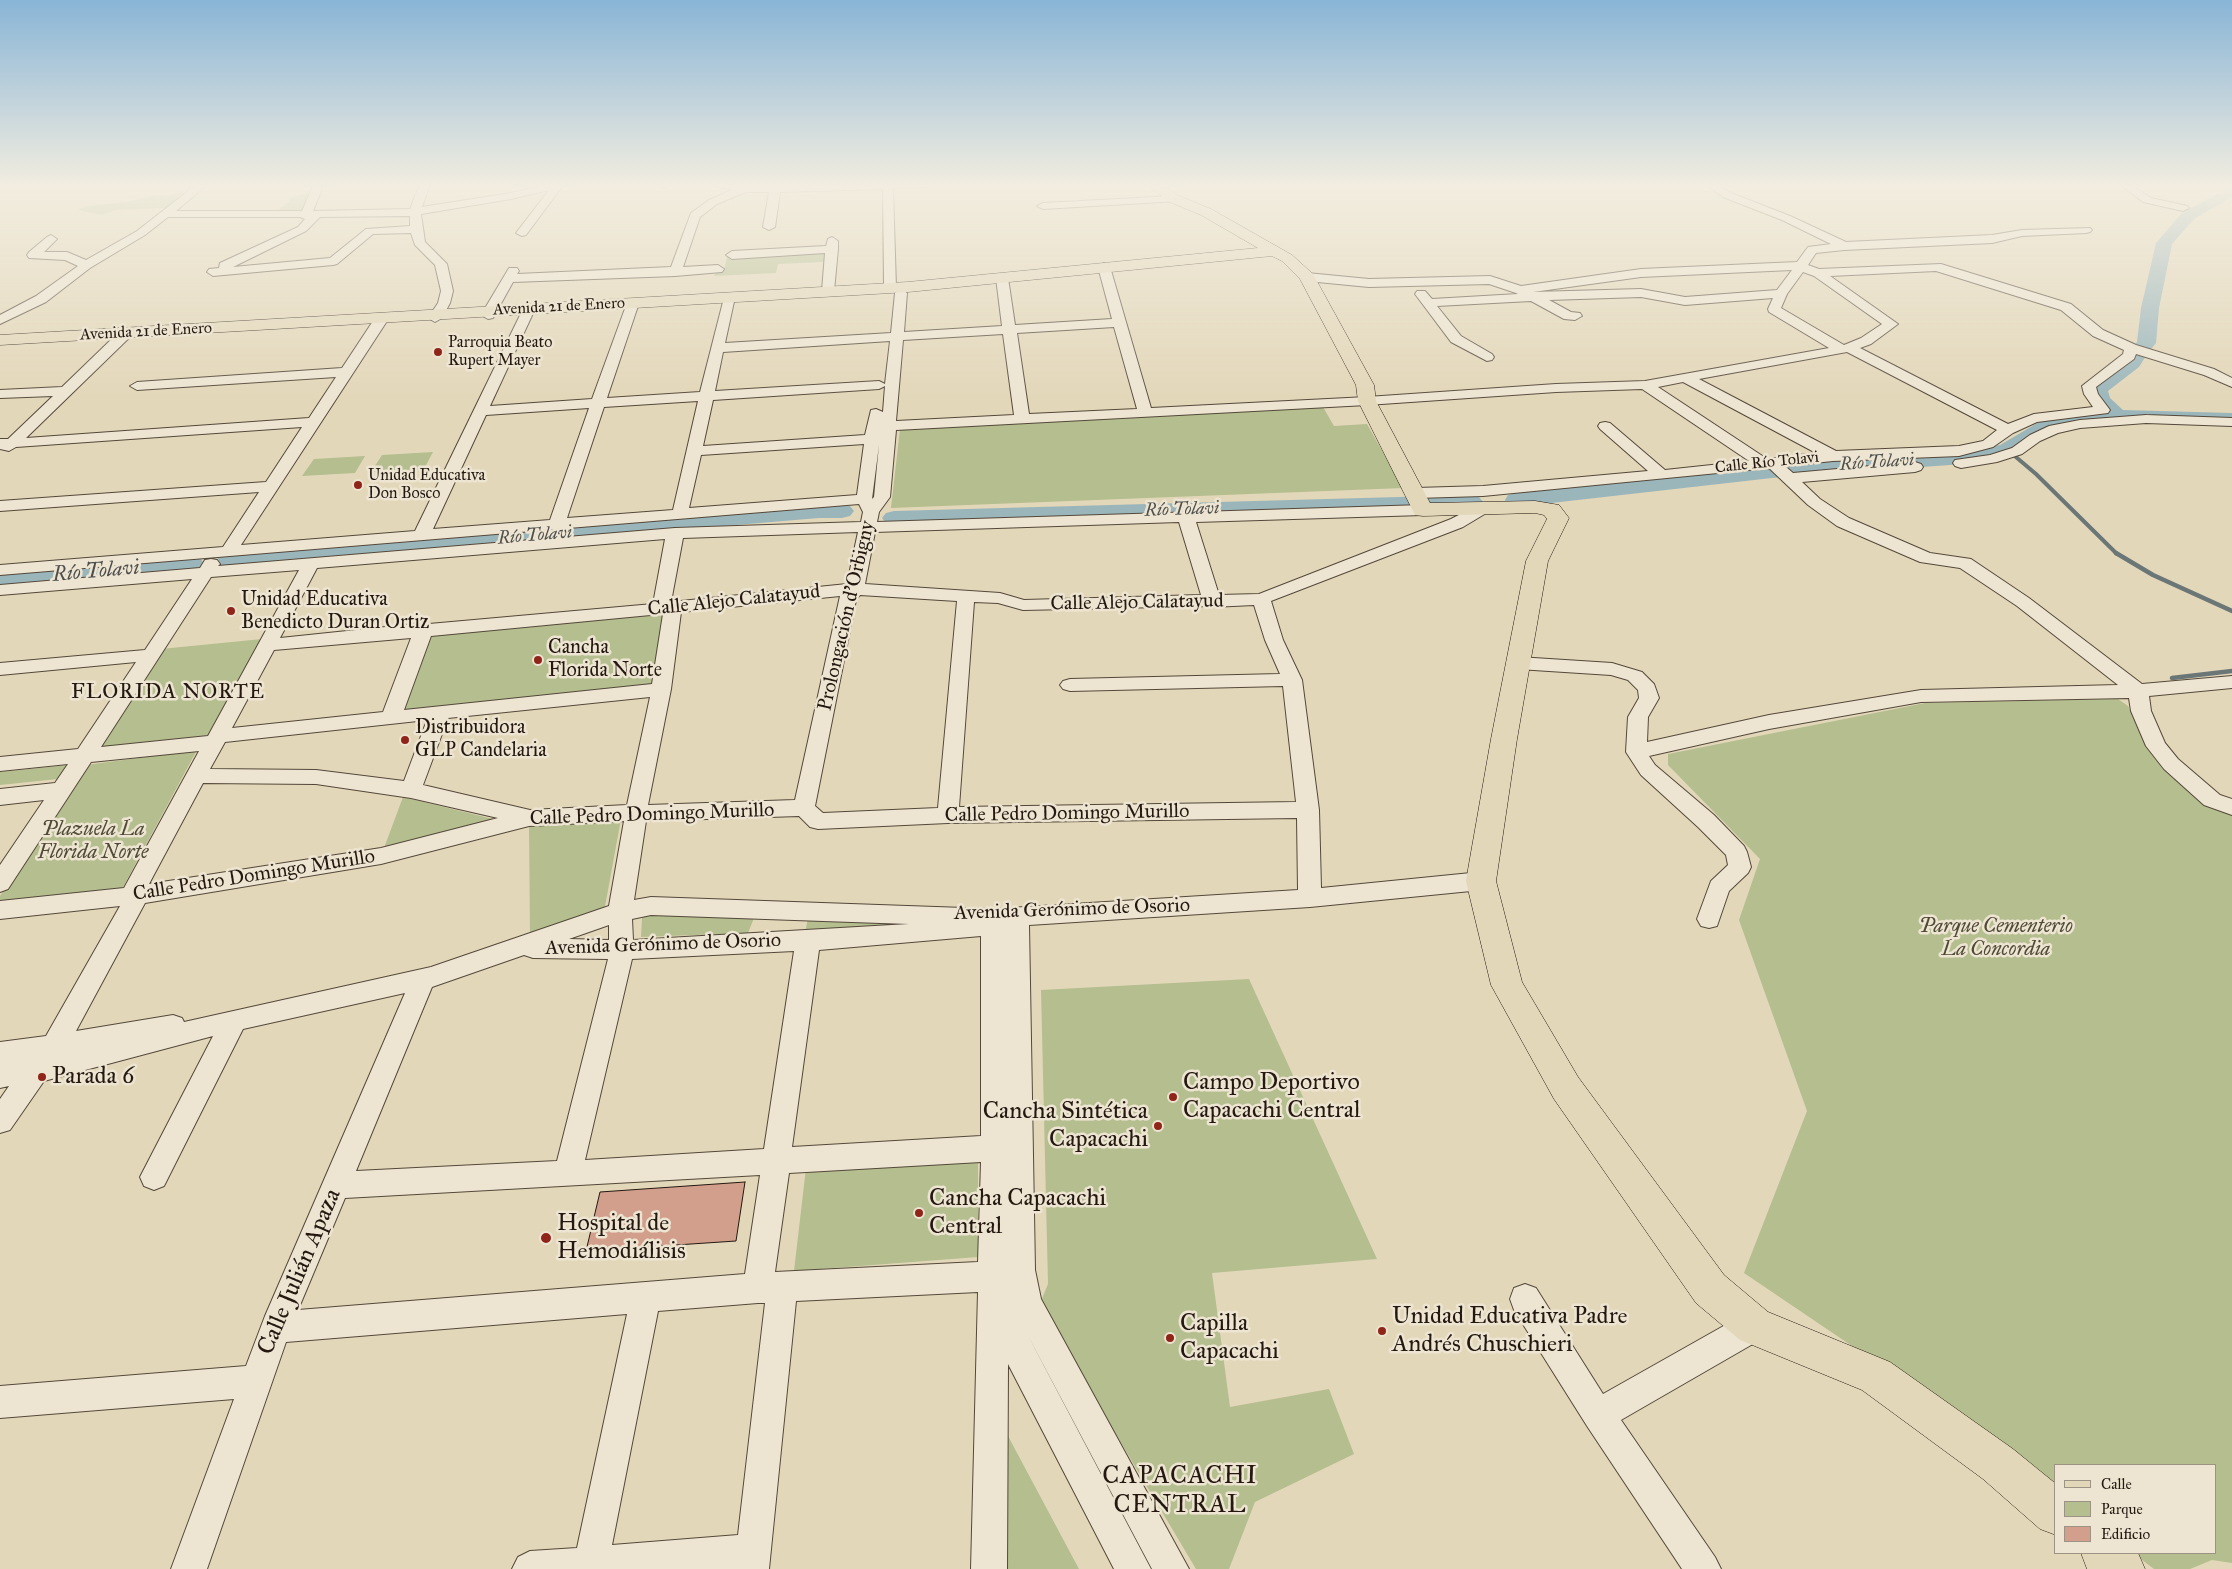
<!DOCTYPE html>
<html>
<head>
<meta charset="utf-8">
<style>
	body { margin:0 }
	#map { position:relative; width:2232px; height:1569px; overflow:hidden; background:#e3d7b9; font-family:"IM FELL Great Primer",serif }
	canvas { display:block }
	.legend { position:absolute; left:2054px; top:1464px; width:162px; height:90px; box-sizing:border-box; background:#ede5d2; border:1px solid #9d9384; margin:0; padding:6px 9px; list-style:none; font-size:15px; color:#241810 }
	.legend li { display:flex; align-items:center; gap:10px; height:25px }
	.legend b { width:25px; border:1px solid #9d9384 }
</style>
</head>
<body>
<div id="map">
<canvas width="2232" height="1569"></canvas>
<ul class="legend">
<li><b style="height:6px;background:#e3d7b9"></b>Calle</li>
<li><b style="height:14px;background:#b4be8f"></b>Parque</li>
<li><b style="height:14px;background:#d19f8c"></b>Edificio</li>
</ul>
</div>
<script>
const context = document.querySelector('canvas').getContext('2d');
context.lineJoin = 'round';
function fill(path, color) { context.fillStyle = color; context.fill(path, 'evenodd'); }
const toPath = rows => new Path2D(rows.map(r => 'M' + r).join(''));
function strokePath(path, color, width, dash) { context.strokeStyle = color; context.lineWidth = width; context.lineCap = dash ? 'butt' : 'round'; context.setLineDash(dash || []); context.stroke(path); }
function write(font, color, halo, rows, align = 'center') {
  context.font = font + ' "IM FELL Great Primer",serif'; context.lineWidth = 5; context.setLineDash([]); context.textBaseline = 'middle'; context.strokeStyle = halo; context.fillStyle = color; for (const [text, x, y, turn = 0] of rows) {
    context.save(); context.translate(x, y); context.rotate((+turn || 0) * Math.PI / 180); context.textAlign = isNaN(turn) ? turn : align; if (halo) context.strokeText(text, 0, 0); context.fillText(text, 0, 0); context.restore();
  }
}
const green = toPath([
	[196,185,167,208,115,210,102,215,77,210,87,206,126,202,152,196,168,196],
	[311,191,301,212,272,214,289,202,290,198],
	[825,252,824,262,778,264,776,273,714,276,717,271,724,271,727,257],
	[1323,407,1334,426,1367,424,1403,488,891,508,900,429],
	[433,452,424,469,371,472,382,455],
	[365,456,355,473,302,476,314,459],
	[664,613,651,687,401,711,431,634],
	[262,639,211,735,98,747,161,649],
	[2118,699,2128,706,2149,751,2196,798,2232,815,2232,1563,2212,1560,2190,1569,2154,1569,2133,1553,2216,1553,2216,1465,2056,1465,2056,1490,2003,1448,1744,1273,1807,1111,1739,920,1760,859,1668,765,1668,754,1925,703],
	[197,750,122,889,0,903,0,896,86,765],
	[69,765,58,779,0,785,0,772],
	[403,797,493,819,384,848],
	[621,819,604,912,530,935,529,826],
	[653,915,754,918,748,933,641,937,642,917],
	[808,918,925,923,805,933],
	[1249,979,1377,1259,1212,1273,1230,1407,1329,1389,1354,1454,1255,1502,1229,1569,1196,1569,1083,1379,1041,1301,1048,1284,1041,990],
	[978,1156,978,1257,794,1271,806,1168],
	[985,1393,1079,1569,980,1569]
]);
const streamFar1 = toPath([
	[2010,452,2036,474,2117,554]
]);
const stream = toPath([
	[2116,553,2153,575,2232,611],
	[2172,678,2232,671]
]);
const river = toPath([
	[2232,186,2232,197,2194,219,2172,244,2159,308,2156,343,2148,353,2144,354,2146,356,2139,367,2108,391,2110,398,2123,410,2232,413,2232,425,2117,422,2067,427,2053,431,2015,455,1977,463,1772,478,1516,507,1508,505,1505,500,1508,495,1516,493,1772,464,1977,449,2000,445,2039,422,2067,415,2100,411,2090,400,2087,389,2124,359,2129,352,2133,351,2131,349,2137,342,2141,308,2156,243,2182,213,2232,186],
	[1471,495,1479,497,1483,502,1479,507,1471,509,894,525,886,523,882,518,886,513,894,511,1471,495],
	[819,504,842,504,850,506,854,511,850,516,842,518,819,518,228,568,219,566,216,561,219,556,228,554,819,504],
	[192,557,201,559,204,564,201,569,0,587,0,573,192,557]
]);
const building = toPath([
	[745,1182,736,1241,586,1251,600,1192,745,1182]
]);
const minor = toPath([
	[197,184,208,184,176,211,302,211,314,184,324,184,313,211,410,209,420,184,430,184,422,207,511,193,548,184,564,184,526,235,522,236,516,233,549,190,511,199,421,214,425,242,447,264,453,291,450,303,442,318,435,322,428,318,438,303,441,291,435,265,415,245,411,233,373,234,337,264,333,265,213,276,207,272,209,269,219,268,220,263,298,227,305,219,300,217,168,217,145,235,90,268,46,302,0,324,0,315,36,296,78,266,65,260,29,258,27,255,29,252,47,237,51,235,57,239,44,252,67,252,86,260,137,231,197,184],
	[410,216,410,226,366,229,330,258,233,267,306,231,320,217,410,216],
	[661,184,671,184,665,188,661,187,661,184],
	[713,184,748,184,750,186,933,184,928,187,893,188,896,288,894,291,890,292,884,288,883,189,780,192,775,227,769,230,763,227,769,192,746,192,717,204,700,217,683,267,718,265,724,269,722,272,675,276,513,282,493,318,488,319,481,315,509,268,517,268,519,271,517,274,671,267,691,213,709,200,732,190,714,186,713,184],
	[1705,184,1717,184,1731,193,1790,216,1846,242,1992,235,2022,230,2090,228,2092,230,2090,232,2086,233,2022,236,1992,243,1844,250,1816,253,1808,265,1819,269,1941,264,2071,304,2103,330,2136,345,2214,369,2232,378,2232,387,2204,375,2136,354,2134,359,2096,387,2098,394,2110,410,2108,413,2037,422,2013,433,1993,447,1959,456,1833,461,1785,466,1793,473,1915,462,1921,464,1923,467,1921,470,1915,472,1802,482,1820,499,1849,518,1930,553,1971,559,2029,598,2142,684,2232,676,2232,688,2149,696,2151,711,2165,743,2178,759,2220,795,2232,799,2232,815,2204,805,2164,769,2146,746,2131,711,2129,698,1921,702,1769,729,1649,756,1655,765,1714,815,1744,846,1747,852,1751,867,1748,873,1729,891,1717,926,1709,928,1701,926,1697,919,1711,881,1728,865,1726,855,1698,827,1641,775,1626,752,1628,717,1639,698,1638,690,1628,680,1611,675,1518,669,1511,667,1508,663,1511,659,1518,657,1612,663,1642,672,1654,684,1659,698,1648,717,1647,742,1769,715,1921,690,2118,685,2017,606,1960,568,1920,562,1837,526,1808,505,1769,468,1483,496,1416,498,1410,496,1408,493,1410,490,1416,488,1483,486,1648,471,1600,429,1598,426,1600,423,1605,422,1610,423,1665,470,1749,461,1642,389,1556,392,1367,405,896,430,890,497,879,512,877,522,1423,505,1429,507,1431,510,1429,513,1423,515,1196,522,1219,595,1259,594,1451,519,1476,506,1482,504,1488,506,1490,509,1488,512,1463,527,1271,601,1283,640,1302,680,1319,810,1321,888,1481,872,1489,875,1492,881,1489,887,1481,890,1310,907,1029,925,1035,1270,1041,1299,1189,1569,1152,1569,1026,1332,1151,1569,1114,1569,1008,1364,1007,1569,971,1569,978,1292,796,1301,769,1569,512,1569,518,1557,530,1551,577,1548,627,1314,286,1342,207,1569,171,1569,234,1399,0,1418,0,1386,246,1366,265,1316,405,993,243,1029,164,1186,154,1190,144,1186,140,1177,213,1036,44,1081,10,1130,0,1133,0,1099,9,1086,0,1088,0,1064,28,1060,0,1064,0,1042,46,1036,120,906,0,919,0,901,124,888,199,751,91,762,8,889,0,892,0,865,44,800,0,805,0,789,55,783,68,764,0,771,0,757,78,749,136,662,0,675,0,663,145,650,192,579,0,595,0,585,200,568,205,560,211,559,217,560,220,564,218,566,675,528,861,522,863,512,859,504,0,575,0,565,223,547,259,492,0,511,0,501,266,482,302,427,16,447,9,451,0,449,0,439,8,439,53,396,0,398,0,390,62,387,120,331,125,330,132,334,130,337,26,438,309,418,336,377,137,390,130,386,137,382,342,368,377,315,387,315,389,318,241,545,415,531,523,309,529,305,535,309,490,406,592,399,627,303,633,299,639,303,607,398,700,392,725,294,733,294,735,297,725,343,891,333,895,293,901,289,907,293,904,332,1002,326,996,278,1002,274,1008,278,1015,325,1112,319,1098,267,1104,263,1110,267,1151,408,1367,397,1556,384,1645,381,1829,348,1769,312,1768,309,1773,298,1685,305,1641,297,1549,300,1571,312,1580,313,1582,316,1575,320,1564,319,1531,301,1437,306,1461,336,1492,354,1494,357,1492,360,1487,361,1451,342,1415,294,1417,291,1425,291,1432,299,1518,294,1516,293,1489,284,1369,287,1307,281,1301,277,1307,273,1369,279,1490,276,1521,286,1641,269,1797,262,1808,247,1831,244,1782,220,1723,197,1705,184],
	[1792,270,1777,290,1685,297,1641,289,1533,292,1641,277,1792,270],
	[1936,271,2061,310,2093,336,2124,350,2123,354,2082,386,2084,394,2093,407,2034,414,2008,424,1860,348,1871,344,1898,324,1830,276,1936,271],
	[1803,272,1814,276,1882,324,1861,338,1844,345,1781,308,1787,294,1803,272],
	[1114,327,1137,409,1029,414,1017,333,1114,327],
	[1003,334,1014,415,896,421,903,340,1003,334],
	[890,341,885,384,879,381,715,391,723,352,890,341],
	[1847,352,1997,430,1983,441,1959,446,1836,451,1699,379,1847,352],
	[1683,382,1816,453,1767,459,1658,387,1683,382],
	[885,386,883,412,876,409,871,410,865,435,703,446,713,400,879,389,885,386],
	[698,401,673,510,567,518,604,407,698,401],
	[589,408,550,520,433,529,486,415,589,408],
	[864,444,857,495,689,508,701,455,864,444],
	[879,445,874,497,872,499,879,445],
	[1179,522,1201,595,1024,600,1000,593,865,584,875,532,1179,522],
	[858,532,847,584,671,602,683,538,858,532],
	[665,539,653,604,429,624,424,623,280,638,317,568,665,539],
	[299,570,208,736,101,747,211,577,299,570],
	[860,595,957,601,938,808,823,813,815,806,856,600,860,595],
	[840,596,795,800,648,805,671,689,681,612,840,596],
	[974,602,998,603,1023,610,1206,606,1212,607,1254,605,1265,640,1280,674,1070,679,1063,681,1060,685,1063,689,1070,691,1283,686,1296,802,959,807,974,602],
	[661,614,663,614,652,684,404,710,431,636,661,614],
	[411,638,383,712,232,728,274,650,411,638],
	[650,697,627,805,530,810,423,785,448,718,650,697],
	[427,720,404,781,316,770,210,769,225,742,427,720],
	[203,783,316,784,411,798,498,818,381,848,149,884,203,783],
	[799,816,810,827,818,829,948,823,1297,818,1298,890,993,909,651,897,634,900,646,821,799,816],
	[624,821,609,906,431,967,184,1022,182,1018,173,1015,76,1031,145,903,381,864,529,826,624,821],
	[651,915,909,924,633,940,632,919,651,915],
	[609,925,609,940,569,939,609,925],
	[981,936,981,1136,792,1147,819,950,981,936],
	[794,951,764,1149,585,1160,632,959,794,951],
	[524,955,533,958,608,959,557,1161,356,1171,432,987,524,955],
	[981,1162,978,1262,775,1272,789,1173,981,1162],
	[760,1175,745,1274,298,1310,345,1198,760,1175],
	[758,1303,765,1303,738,1535,612,1545,658,1311,758,1303],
	[2119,184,2130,184,2151,198,2187,206,2189,208,2183,211,2143,202,2119,184],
	[1174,196,1178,197,1179,199,1178,201,1043,209,1037,206,1043,203,1174,196],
	[832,237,838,241,838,249,834,291,828,295,822,291,825,253,732,259,726,255,732,251,826,246,828,239,832,237],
	[2146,415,2232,418,2232,426,2146,423,2080,428,2058,433,2040,441,2022,454,1997,462,1961,468,1955,466,1953,463,1955,460,1990,455,2012,448,2030,435,2049,426,2080,420,2146,415],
	[1525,1284,1536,1288,1603,1394,1743,1315,1754,1311,1765,1315,1769,1326,1765,1337,1621,1420,1715,1557,1721,1569,1682,1569,1587,1426,1514,1310,1510,1299,1514,1288,1525,1284]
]);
const major = toPath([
	[1147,184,1162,184,1177,195,1211,209,1292,255,1313,274,1374,385,1376,401,1430,503,1535,501,1559,505,1569,518,1548,561,1517,739,1496,881,1522,982,1578,1077,1724,1275,1768,1312,1890,1362,2013,1449,2056,1484,2056,1535,2040,1529,1983,1479,1862,1390,1740,1340,1696,1303,1554,1099,1491,985,1466,881,1491,739,1526,561,1547,519,1544,515,1535,513,1423,516,1415,515,1358,401,1356,385,1300,279,1282,261,1272,256,908,292,0,345,0,335,908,282,1258,248,1201,215,1167,201,1147,184],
	[2081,1553,2138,1553,2145,1569,2087,1569,2081,1553]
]);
const markers = [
	[438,352,5,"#8f2418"],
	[358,485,5,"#8f2418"],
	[231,611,5,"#8f2418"],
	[538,660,5,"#8f2418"],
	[405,740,5,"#8f2418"],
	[42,1077,5,"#8f2418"],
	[1173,1097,5,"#8f2418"],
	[1158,1126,5,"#8f2418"],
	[919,1213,5,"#8f2418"],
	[546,1238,6,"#8f2418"],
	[1382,1331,5,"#8f2418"],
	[1170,1338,5,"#8f2418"]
];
const farStreetnames = [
	["Avenida 21 de Enero",559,307,-3],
	["Avenida 21 de Enero",146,332,-3],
	["Calle Río Tolavi",1767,463,-6]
];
const farPoinames = [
	["Parroquia Beato",448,343],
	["Rupert Mayer",448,361],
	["Unidad Educativa",368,476],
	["Don Bosco",368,494]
];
const farWaternames = [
	["Río Tolavi",1877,463,-4],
	["Río Tolavi",1182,510,-2],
	["Río Tolavi",535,536,-5]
];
const poiNames = [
	["Unidad Educativa",241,600],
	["Benedicto Duran Ortiz",241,623],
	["Cancha",548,648],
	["Florida Norte",548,671],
	["Distribuidora",415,728],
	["GLP Candelaria",415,751]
];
const streetNames = [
	["Calle Alejo Calatayud",734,601,-6],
	["Calle Alejo Calatayud",1137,603,-1],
	["Prolongación d'Orbigny",847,616,-77],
	["Calle Pedro Domingo Murillo",1067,814,-1],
	["Calle Pedro Domingo Murillo",652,815,-2],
	["Calle Pedro Domingo Murillo",254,876,-9],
	["Avenida Gerónimo de Osorio",1072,910,-2],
	["Avenida Gerónimo de Osorio",663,945,-2]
];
const parkNames = [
	["Plazuela La",93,830],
	["Florida Norte",93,853],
	["Parque Cementerio",1996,927],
	["La Concordia",1996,950]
];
const waterNames = [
	["Río Tolavi",96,572,-5]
];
const neighbourhoodNames = [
	["FLORIDA NORTE",168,693]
];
const nearPoinames = [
	["Parada 6",52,1077],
	["Campo Deportivo",1183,1083],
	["Capacachi Central",1183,1111],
	["Cancha Sintética",1148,1112,"right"],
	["Capacachi",1148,1140,"right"],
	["Cancha Capacachi",929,1199],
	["Central",929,1227],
	["Hospital de",557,1224],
	["Hemodiálisis",557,1252],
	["Unidad Educativa Padre",1392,1317],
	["Andrés Chuschieri",1392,1345],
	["Capilla",1180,1324],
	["Capacachi",1180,1352]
];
const nearStreetnames = [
	["Calle Julián Apaza",300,1272,-67]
];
const nearNeighbourhoodnames = [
	["CAPACACHI",1180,1477],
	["CENTRAL",1180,1506]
];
fill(green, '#b4be8f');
strokePath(streamFar1, '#6b7777', 4);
strokePath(stream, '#6b7777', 4.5);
fill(river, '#9bb6bb');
fill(building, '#d19f8c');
strokePath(building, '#241810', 1);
strokePath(minor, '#54483a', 2);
strokePath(major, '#241810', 1);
fill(minor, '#ede5d2');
fill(major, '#e3d7b9');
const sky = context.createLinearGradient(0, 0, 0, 403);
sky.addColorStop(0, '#89b5d6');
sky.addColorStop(0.46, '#f2ede0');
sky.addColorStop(1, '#f2ede000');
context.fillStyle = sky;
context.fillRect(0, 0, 2232, 403);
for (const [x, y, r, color] of markers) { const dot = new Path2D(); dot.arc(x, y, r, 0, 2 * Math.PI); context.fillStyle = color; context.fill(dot); strokePath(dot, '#ede5d2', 2); }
write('16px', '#241810', '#ede5d2', farStreetnames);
write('16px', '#241810', '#ede5d2', farPoinames, 'left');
write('italic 18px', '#4e4f4c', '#ede5d2', farWaternames);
write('20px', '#241810', '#ede5d2', poiNames, 'left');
write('20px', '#241810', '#ede5d2', streetNames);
write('italic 20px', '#4f4a36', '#ede5d2', parkNames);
write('italic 21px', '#4e4f4c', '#ede5d2', waterNames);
context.letterSpacing = '1px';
write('21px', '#241810', '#ede5d2', neighbourhoodNames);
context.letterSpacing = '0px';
write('24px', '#241810', '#ede5d2', nearPoinames, 'left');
write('24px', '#241810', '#ede5d2', nearStreetnames);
context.letterSpacing = '1px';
write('25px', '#241810', '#ede5d2', nearNeighbourhoodnames);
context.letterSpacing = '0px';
</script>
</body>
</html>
